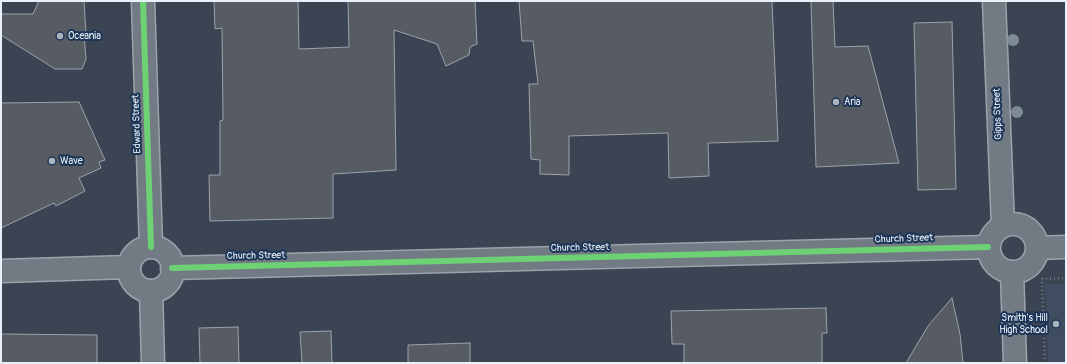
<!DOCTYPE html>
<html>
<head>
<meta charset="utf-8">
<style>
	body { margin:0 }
	#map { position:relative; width:1067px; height:364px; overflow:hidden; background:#3a4452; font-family:Pangolin,sans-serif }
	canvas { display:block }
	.frame { position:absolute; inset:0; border:2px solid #e8f1f8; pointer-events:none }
</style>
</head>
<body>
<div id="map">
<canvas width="1067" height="364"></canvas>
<div class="frame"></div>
</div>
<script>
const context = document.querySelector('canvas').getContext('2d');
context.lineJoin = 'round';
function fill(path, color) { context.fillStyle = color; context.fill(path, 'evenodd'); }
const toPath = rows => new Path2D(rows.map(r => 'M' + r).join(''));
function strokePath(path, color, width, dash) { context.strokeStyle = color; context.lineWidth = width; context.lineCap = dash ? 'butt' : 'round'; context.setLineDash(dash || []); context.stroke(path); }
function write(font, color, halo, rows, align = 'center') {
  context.font = font + ' Pangolin,sans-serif'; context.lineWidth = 4; context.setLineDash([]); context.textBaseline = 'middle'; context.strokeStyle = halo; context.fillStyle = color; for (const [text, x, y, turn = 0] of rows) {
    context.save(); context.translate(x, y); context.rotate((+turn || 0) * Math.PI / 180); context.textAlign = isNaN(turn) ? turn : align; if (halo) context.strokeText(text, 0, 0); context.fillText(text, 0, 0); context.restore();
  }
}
const built = toPath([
	[1045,284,1066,284,1066,363,1048,363]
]);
const building = toPath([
	[39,1,84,1,86,34,84,34,86,59,82,69,55,69,1,35,1,14,33,14,39,1],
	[214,1,298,1,299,49,349,47,348,1,475,1,477,44,470,47,469,55,446,66,437,44,394,30,396,170,333,174,333,218,210,221,209,175,220,175,220,121,223,120,222,28,215,29,214,1],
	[519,1,772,1,778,141,708,143,709,176,669,178,668,133,569,136,569,175,540,174,540,160,531,159,529,84,538,84,533,41,522,41,519,1],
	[811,1,833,1,835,47,868,46,899,163,816,167,811,1],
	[952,22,956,189,918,190,914,23,952,22],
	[79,102,105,160,99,162,101,168,79,178,85,191,56,206,54,203,1,228,1,103,79,102],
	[952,298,960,334,963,363,906,363,928,326,952,298],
	[826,308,827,333,822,333,822,363,684,363,684,344,672,344,671,311,826,308],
	[238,327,239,363,200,363,199,328,238,327],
	[331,331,332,363,302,363,300,332,331,331],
	[1,334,97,335,97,363,1,363,1,334],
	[470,343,470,363,408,363,408,345,470,343]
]);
const path = toPath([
	[1045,363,1042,279,1066,278]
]);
const street = toPath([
	[143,1,151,247],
	[994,1,1003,226],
	[1012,272,1015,363],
	[151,291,153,363]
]);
const secondary = toPath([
	'989 248a24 24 0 1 1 48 0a24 24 0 1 1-48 0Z',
	'129 269a22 22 0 1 1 44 0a22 22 0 1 1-44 0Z',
	[1037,248,1066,247],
	[172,268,988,247],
	[1,271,128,267]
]);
const cycleway = toPath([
	[143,1,151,247],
	[172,268,988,247]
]);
const trees = [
	[1013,40],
	[1017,112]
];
const markers = [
	[60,36,4,"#abb4be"],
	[836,102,4,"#abb4be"],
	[52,161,4,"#abb4be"],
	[1056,324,4,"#abb4be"]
];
const poiNames = [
	["Oceania",68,36],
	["Aria",844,102],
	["Wave",60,161],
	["Smith's Hill",1048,318,"right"],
	["High School",1048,330,"right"]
];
const streetNames = [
	["Gipps Street",998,114,-92],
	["Edward Street",137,124,-92],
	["Church Street",904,239,-2],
	["Church Street",580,248,-1],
	["Church Street",256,256,-1]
];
fill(built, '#404d61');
fill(building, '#575c64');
strokePath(building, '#9ca3ab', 1);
strokePath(street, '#9ca3ab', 25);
strokePath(secondary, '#9ca3ab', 25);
strokePath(path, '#717982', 2.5, [1, 3]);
strokePath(street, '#727a84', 22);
strokePath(secondary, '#727a84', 22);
strokePath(cycleway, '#6cd273', 6);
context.fillStyle = '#7e8b93';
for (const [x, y] of trees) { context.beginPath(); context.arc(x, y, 6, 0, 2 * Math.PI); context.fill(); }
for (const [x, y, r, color] of markers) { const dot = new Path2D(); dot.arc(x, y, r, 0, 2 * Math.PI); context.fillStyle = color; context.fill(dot); strokePath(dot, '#1d3557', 1.5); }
write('10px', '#e8f1f8', '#1d3557', poiNames, 'left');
write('10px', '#e8f1f8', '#1d3557', streetNames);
</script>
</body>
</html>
